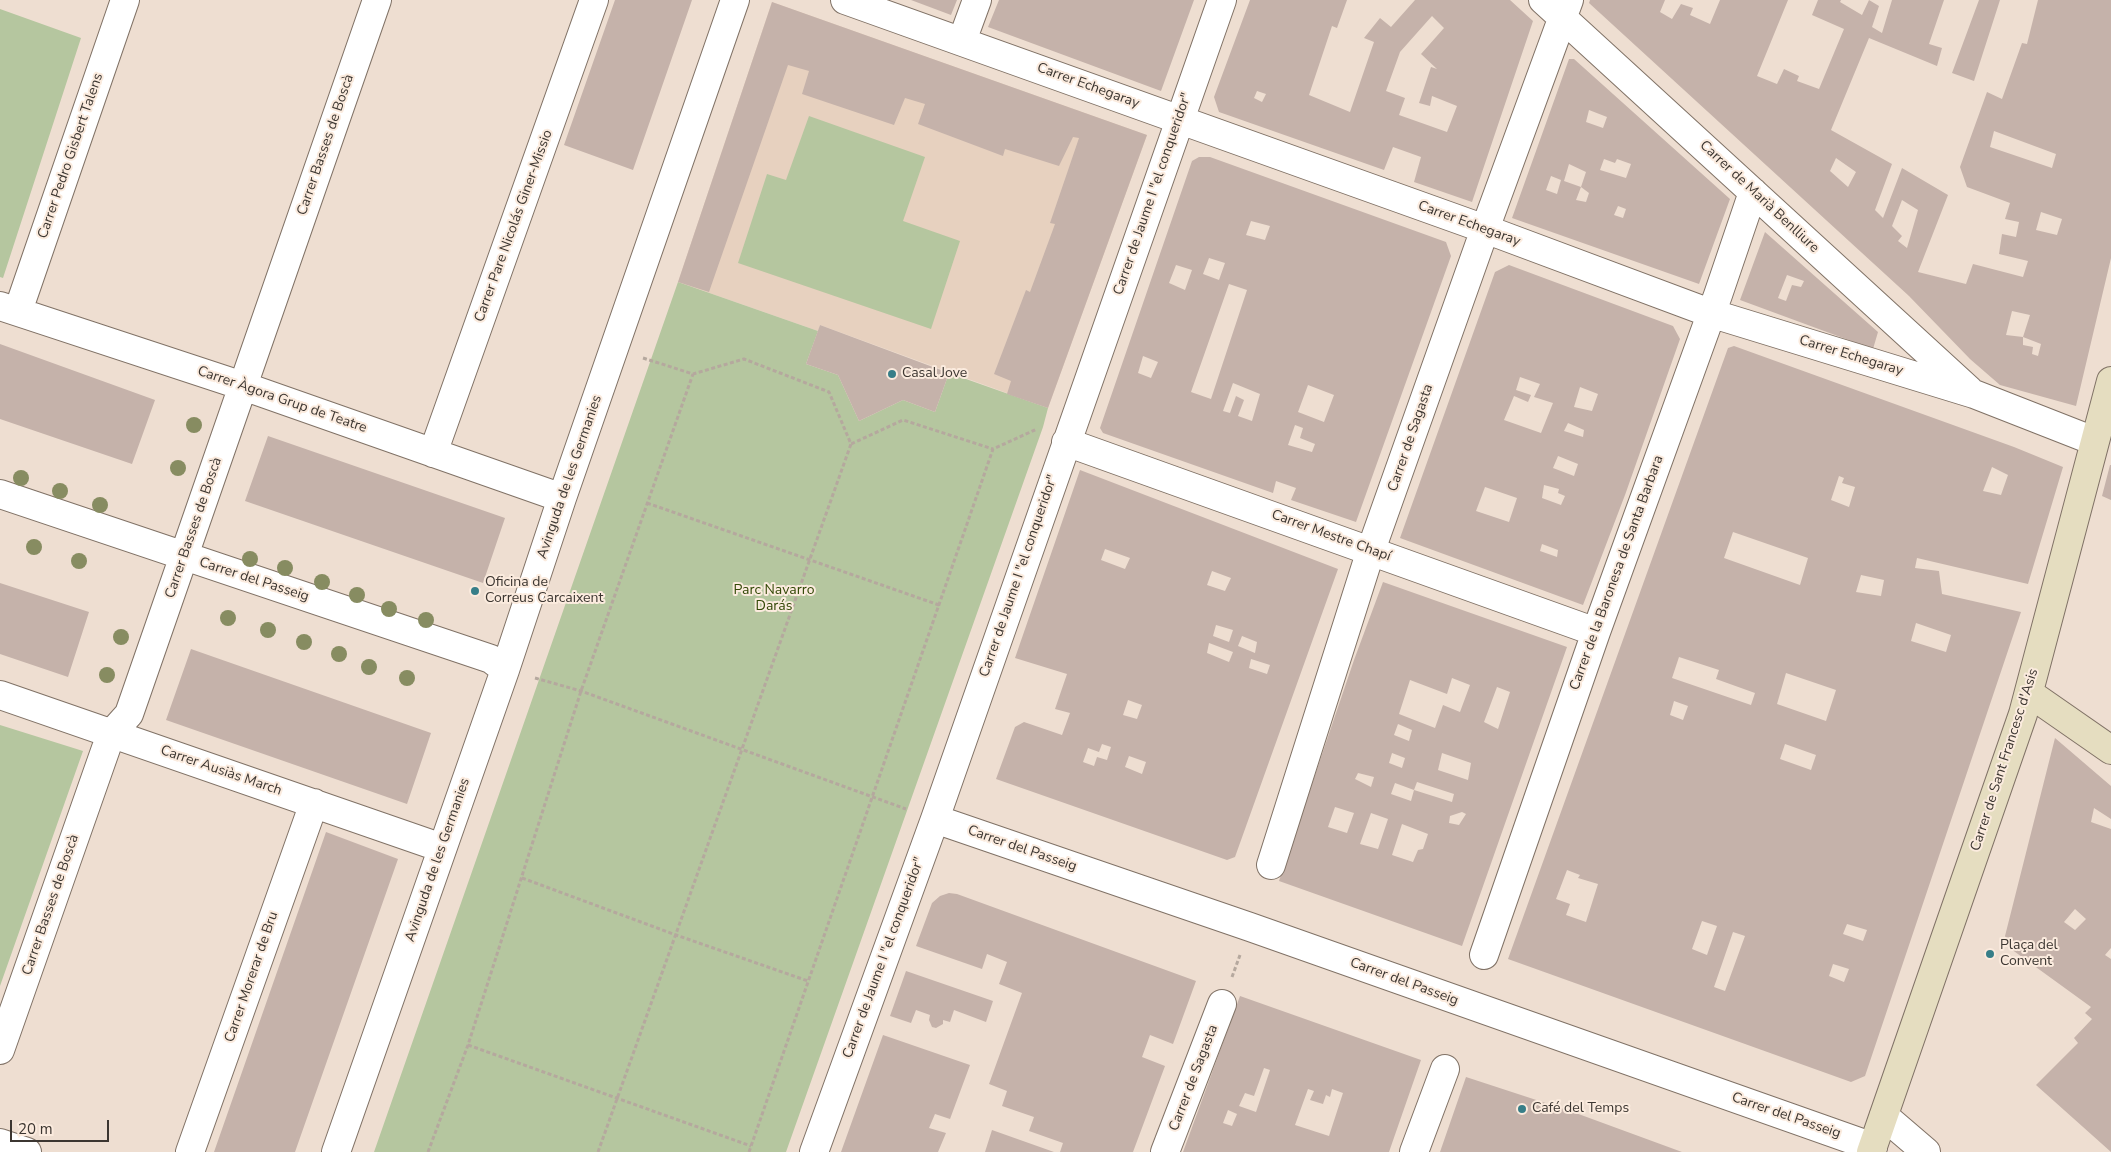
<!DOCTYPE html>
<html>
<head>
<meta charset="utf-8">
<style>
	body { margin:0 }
	#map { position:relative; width:2111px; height:1152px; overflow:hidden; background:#eeded1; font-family:"Nunito Sans",sans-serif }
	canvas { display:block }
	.scale { position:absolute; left:10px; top:1120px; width:99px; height:22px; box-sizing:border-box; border:2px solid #3c3631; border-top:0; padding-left:6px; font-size:15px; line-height:18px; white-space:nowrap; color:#3c3631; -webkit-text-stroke:4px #fbebde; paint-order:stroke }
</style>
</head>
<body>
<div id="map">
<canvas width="2111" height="1152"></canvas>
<div class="scale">20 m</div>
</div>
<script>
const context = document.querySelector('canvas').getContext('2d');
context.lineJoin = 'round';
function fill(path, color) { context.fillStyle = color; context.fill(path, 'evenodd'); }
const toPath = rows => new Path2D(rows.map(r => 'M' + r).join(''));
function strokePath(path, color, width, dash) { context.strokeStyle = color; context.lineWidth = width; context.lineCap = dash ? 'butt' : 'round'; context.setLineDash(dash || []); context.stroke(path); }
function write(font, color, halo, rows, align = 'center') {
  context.font = font + ' "Nunito Sans",sans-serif'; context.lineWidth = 4; context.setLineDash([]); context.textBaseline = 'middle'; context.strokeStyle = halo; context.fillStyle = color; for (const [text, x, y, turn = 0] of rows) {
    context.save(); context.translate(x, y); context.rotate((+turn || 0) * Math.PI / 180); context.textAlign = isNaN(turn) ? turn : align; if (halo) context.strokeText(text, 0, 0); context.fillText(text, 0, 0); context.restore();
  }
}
const built = toPath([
	[772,2,1147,135,1048,408,820,325,818,331,678,282]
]);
const green = toPath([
	[0,9,81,38,3,278,0,277],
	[809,116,925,157,903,221,960,241,931,329,738,263,767,174,786,180],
	[678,282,818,331,806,364,838,375,859,421,903,400,935,412,949,373,1048,408,1043,427,786,1152,374,1152],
	[0,725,83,751,0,986]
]);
const building = toPath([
	[615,0,692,0,633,170,564,145],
	[911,0,957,0,951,15],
	[999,0,1194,0,1161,91,988,27],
	[1250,0,1347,0,1337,28,1332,26,1309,95,1350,112,1374,42,1364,38,1380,18,1391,27,1415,0,1510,0,1533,21,1472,202,1414,182,1421,157,1393,147,1384,170,1219,112,1214,97],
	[1432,16,1444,28,1421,54,1437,69,1431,67,1419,103,1430,106,1432,96,1457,106,1447,132,1399,115,1405,98,1386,91,1400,52],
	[1257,91,1266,94,1262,102,1254,98],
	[1590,0,1665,0,1660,12,1672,19,1681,4,1693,8,1690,15,1710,24,1720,0,1788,0,1757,76,1777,84,1784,69,1799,76,1797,81,1819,89,1844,29,1812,15,1818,0,1841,0,1840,2,1862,15,1869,0,1879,6,1872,27,1882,33,1892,0,1944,0,1929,44,1942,48,1937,66,1869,38,1831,130,1892,164,1875,210,1883,218,1902,168,1948,195,1918,272,1966,284,1973,264,2023,277,2028,261,1999,254,2002,234,2016,237,2019,222,2005,219,2010,203,1967,187,1960,167,1987,92,2002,99,2022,43,2027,44,2038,0,2111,0,2111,258,2076,406,2000,385,1970,359,1909,296,1589,3],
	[1994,131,2056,154,2052,168,1990,147],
	[1836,158,1856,172,1848,187,1830,171],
	[1902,200,1918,210,1907,248,1898,241,1902,236,1892,226],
	[2041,212,2062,219,2057,235,2036,230],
	[2012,311,2030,315,2023,337,2041,344,2038,356,2032,354,2033,347,2023,345,2023,337,2006,335],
	[1979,0,2000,0,1974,81,1952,73],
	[772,2,1147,135,1048,408,1007,394,1011,381,994,374,1026,290,1030,292,1055,224,1050,223,1079,138,1073,137,1059,166,1005,149,1003,156,918,124,925,104,905,98,894,125,802,94,809,71,788,65,709,292,678,282],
	[1569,59,1574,59,1730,199,1699,284,1512,218],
	[1589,110,1607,117,1603,128,1586,122],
	[1604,159,1615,163,1617,159,1631,164,1626,178,1600,170],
	[1569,164,1586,172,1581,187,1589,193,1586,202,1576,200,1581,187,1564,181],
	[1551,176,1561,180,1557,194,1546,190],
	[1618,206,1626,209,1623,218,1614,215],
	[1199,157,1210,157,1446,242,1451,256,1356,522,1291,500,1296,488,1276,481,1273,493,1103,433,1100,428,1192,161],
	[1251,221,1270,226,1265,240,1246,235],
	[1209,258,1225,263,1219,280,1203,274],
	[1176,265,1192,270,1185,290,1169,283],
	[1229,284,1247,290,1211,399,1191,392],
	[1143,356,1158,362,1151,378,1138,373],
	[1233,383,1260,394,1252,421,1238,416,1244,400,1236,396,1230,413,1223,411],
	[1308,385,1334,395,1324,422,1298,412],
	[1295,425,1303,428,1300,438,1315,444,1312,452,1288,445],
	[1765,232,1878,332,1873,349,1740,300],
	[1787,275,1804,281,1801,287,1792,285,1786,301,1778,298],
	[1509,265,1673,326,1680,339,1625,495,1583,605,1400,538,1495,272],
	[1520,377,1540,384,1534,397,1553,403,1541,433,1504,420,1514,396,1528,402,1531,395,1516,390],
	[1580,387,1598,394,1592,411,1574,407],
	[1568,423,1584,430,1583,437,1564,431],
	[1558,456,1578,464,1574,476,1553,468],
	[1544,485,1559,489,1558,493,1565,496,1561,505,1542,498],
	[1485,487,1517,498,1509,522,1476,511],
	[1542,544,1558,550,1557,557,1540,551],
	[820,325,949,373,935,412,903,400,859,421,838,375,806,364],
	[0,344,155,400,132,464,0,419],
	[1734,346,2014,447,2063,467,2028,584,1917,558,1915,568,1939,571,1942,594,2021,612,1865,1076,1851,1082,1508,959,1728,348],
	[1992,467,2008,475,2001,495,1983,491],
	[1839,476,1844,478,1842,483,1855,487,1849,507,1831,500],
	[1733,532,1808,558,1800,585,1724,558],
	[1861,575,1884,580,1881,596,1856,592],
	[1916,623,1951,635,1946,652,1911,641],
	[1679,657,1719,670,1716,679,1755,693,1751,705,1672,678],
	[1786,673,1836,690,1826,721,1777,704],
	[1674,701,1688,706,1683,720,1670,715],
	[1785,744,1816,755,1811,770,1780,759],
	[1567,870,1580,875,1578,878,1598,884,1586,922,1566,915,1570,904,1556,899],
	[1702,921,1717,926,1707,955,1692,949],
	[1847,924,1867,930,1863,941,1843,934],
	[1733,932,1745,936,1725,991,1714,987],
	[1833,964,1849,969,1844,982,1829,976],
	[268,436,505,518,483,583,245,501],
	[2110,465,2111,465,2111,500,2102,496],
	[1080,470,1338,569,1235,857,1227,860,996,779,1015,727,1024,722,1062,735,1070,713,1055,709,1067,674,1015,658],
	[1105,549,1130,558,1125,569,1101,560],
	[1212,571,1231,578,1225,591,1207,585],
	[1216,625,1233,630,1229,642,1213,636],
	[1242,636,1257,642,1255,653,1238,646],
	[1209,643,1233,652,1229,662,1207,653],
	[1251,659,1270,665,1267,674,1249,668],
	[1128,700,1142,705,1137,719,1123,715],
	[1102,744,1111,747,1107,760,1097,757,1094,766,1083,762,1088,748,1099,752],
	[1129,756,1146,762,1142,774,1125,767],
	[1383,582,1567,647,1462,946,1279,881,1354,660],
	[1452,678,1470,685,1460,712,1443,705,1435,728,1399,714,1410,680,1447,694],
	[1497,687,1510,692,1498,729,1484,722],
	[1398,724,1412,730,1409,741,1394,735],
	[1392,753,1405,758,1402,768,1389,763],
	[1442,753,1471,763,1468,780,1438,770],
	[1358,773,1374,777,1371,787,1355,779],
	[1417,782,1454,794,1452,802,1414,790,1411,801,1391,794,1395,783,1414,790],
	[1335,807,1354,813,1347,833,1328,827],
	[1462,812,1466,814,1459,825,1449,823,1450,816],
	[1371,813,1388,819,1378,849,1360,844],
	[1402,824,1428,834,1423,849,1418,850,1413,862,1392,855],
	[0,583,89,612,68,677,0,654],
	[191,649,431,733,407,804,166,720],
	[2055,738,2111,786,2111,819,2094,808,2091,822,2111,829,2111,948,2105,955,2111,959,2111,1152,2036,1085,2078,1043,2074,1038,2092,1019,2085,1013,2091,1007,2011,949,2005,936],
	[2075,909,2086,919,2075,930,2064,922],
	[326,832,398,859,295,1152,214,1152],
	[949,893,957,894,1196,981,1173,1044,1150,1035,1142,1057,1165,1066,1133,1152,1060,1152,1063,1143,1029,1131,1034,1117,1002,1106,1007,1091,989,1084,1022,993,999,984,1007,962,987,954,982,969,916,946,932,903,940,896],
	[906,971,993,1001,986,1022,954,1010,950,1022,943,1020,943,1024,936,1028,932,1027,929,1020,930,1015,916,1010,911,1023,890,1016],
	[1240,996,1421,1060,1389,1152,1183,1152],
	[1264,1068,1270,1070,1256,1112,1239,1106,1245,1093,1254,1096],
	[1308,1089,1314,1091,1310,1100,1323,1104,1326,1095,1330,1097,1332,1089,1343,1093,1329,1136,1295,1125],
	[1228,1110,1237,1114,1232,1126,1223,1123],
	[883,1035,970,1065,950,1119,935,1114,929,1128,946,1133,938,1152,841,1152],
	[1466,1077,1573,1112,1682,1152,1440,1152],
	[992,1130,1054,1152,985,1152]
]);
const path = toPath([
	[643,358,693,374,744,359,829,392,851,444,903,420,993,449],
	[647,503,939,605],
	[535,678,581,691,906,809],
	[522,878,676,935,808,981],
	[1232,977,1240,955],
	[468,1045,751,1146],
	[428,1152,468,1045,581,691,693,374],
	[598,1152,851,444],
	[749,1152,993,449,1037,429]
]);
const street = toPath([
	[845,0,1485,229,1710,313,1974,394,2094,441],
	[1543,0,1969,390],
	[962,41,977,0],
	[0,306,243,386,562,498],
	[18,311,125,0],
	[1066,442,1596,632],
	[433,453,594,0],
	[0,494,491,659,505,670],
	[0,695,442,848],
	[935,819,1250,927,1873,1147],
	[1271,865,1371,550,1485,229,1569,0],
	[1484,955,1596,632,1718,295,1753,192],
	[0,1050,111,734,129,714,377,0],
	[1884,1116,1926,1152],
	[0,1143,27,1152],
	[190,1152,314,803],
	[336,1152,505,670,562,498,735,0],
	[814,1152,935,819,1222,0],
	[1165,1152,1222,1004],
	[1414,1152,1445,1069]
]);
const secondary = toPath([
	[2029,693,2111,750],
	[1871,1152,2023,714,2111,381]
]);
const trees = [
	[194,425],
	[178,468],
	[21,478],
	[60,491],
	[100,505],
	[34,547],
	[250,559],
	[79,561],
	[285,568],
	[322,582],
	[357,595],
	[389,609],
	[228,618],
	[426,620],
	[268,630],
	[121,637],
	[304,642],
	[339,654],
	[369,667],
	[107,675],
	[407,678]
];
const markers = [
	[892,374,5,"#377e88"],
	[475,591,5,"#377e88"],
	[1990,954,5,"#377e88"],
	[1522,1109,5,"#377e88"]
];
const streetNames = [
	["Carrer Echegaray",1088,86,20],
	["Carrer Basses de Boscà",326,145,-71],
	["Carrer Pedro Gisbert Talens",71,156,-71],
	["Carrer de Jaume I \"el conqueridor\"",1153,194,-71],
	["Carrer de Marià Benlliure",1759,197,43],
	["Carrer Echegaray",1469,224,20],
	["Carrer Pare Nicolás Giner-Missio",514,226,-70],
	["Carrer Echegaray",1851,356,17],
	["Carrer Àgora Grup de Teatre",282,400,19],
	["Carrer de Sagasta",1411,438,-71],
	["Avinguda de les Germanies",570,477,-71],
	["Carrer Basses de Boscà",194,528,-71],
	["Carrer Mestre Chapí",1331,536,20],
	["Carrer de la Baronesa de Santa Barbara",1617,573,-70],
	["Carrer de Jaume I \"el conqueridor\"",1019,576,-71],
	["Carrer del Passeig",254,580,18],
	["Carrer de Sant Francesc d'Asis",2005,760,-72],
	["Carrer Ausiàs March",221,771,19],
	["Carrer del Passeig",1022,849,19],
	["Avinguda de les Germanies",438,860,-71],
	["Carrer Basses de Boscà",51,905,-71],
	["Carrer de Jaume I \"el conqueridor\"",884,958,-70],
	["Carrer Morerar de Bru",252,977,-71],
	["Carrer del Passeig",1404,982,20],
	["Carrer de Sagasta",1194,1078,-69],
	["Carrer del Passeig",1786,1116,19]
];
const poiNames = [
	["Casal Jove",902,374],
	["Oficina de",485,583],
	["Correus Carcaixent",485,599],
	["Plaça del",2000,946],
	["Convent",2000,962],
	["Café del Temps",1532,1109]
];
const parkNames = [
	["Parc Navarro",774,591],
	["Darás",774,607]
];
fill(built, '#e7d1bf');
fill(green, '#b5c69f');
fill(building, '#c5b2aa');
strokePath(street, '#807266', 30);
strokePath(secondary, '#807266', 30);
strokePath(path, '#b5a89e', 3, [4, 2.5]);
strokePath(street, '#fff', 28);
strokePath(secondary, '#e5ddc0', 28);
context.fillStyle = '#878c61';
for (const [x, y] of trees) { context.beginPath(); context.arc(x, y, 8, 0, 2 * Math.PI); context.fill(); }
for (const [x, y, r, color] of markers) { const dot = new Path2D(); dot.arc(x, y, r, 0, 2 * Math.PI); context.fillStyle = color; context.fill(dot); strokePath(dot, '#fbebde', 2); }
write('14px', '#3c3631', '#fbebde', streetNames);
write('14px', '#3c3631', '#fbebde', poiNames, 'left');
write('14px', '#324806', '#fbebde', parkNames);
</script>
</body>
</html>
